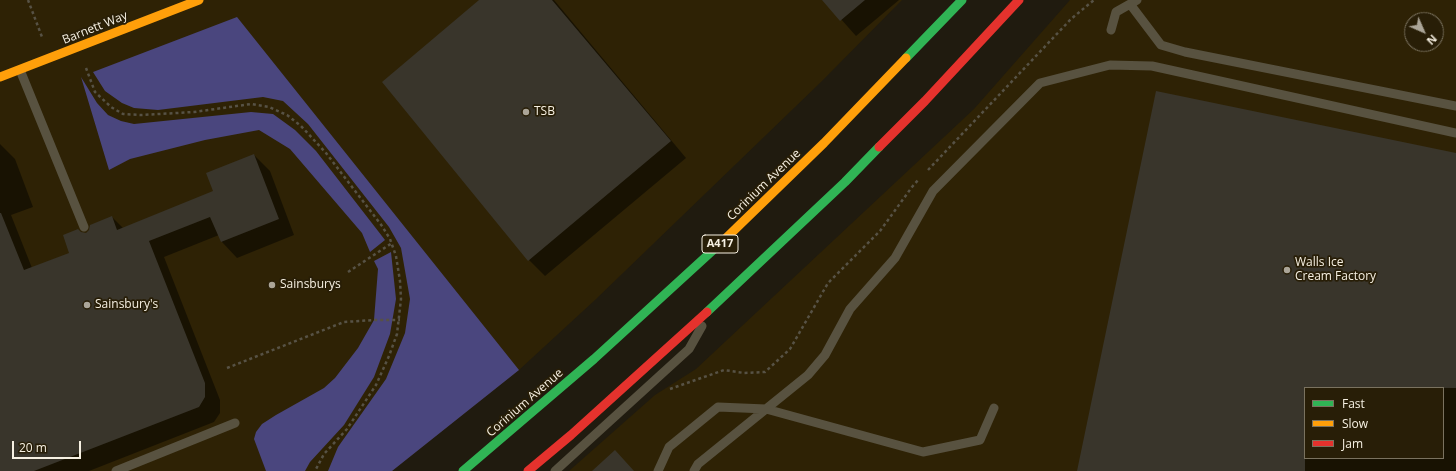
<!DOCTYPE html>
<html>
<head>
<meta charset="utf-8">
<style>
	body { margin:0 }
	#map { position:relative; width:1456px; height:471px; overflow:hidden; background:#201b0f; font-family:"Open Sans",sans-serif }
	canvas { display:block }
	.legend { position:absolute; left:1304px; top:387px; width:140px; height:72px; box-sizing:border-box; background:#281e07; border:1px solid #7a725f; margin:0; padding:5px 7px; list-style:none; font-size:12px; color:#f6f0e2 }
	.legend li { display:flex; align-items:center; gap:8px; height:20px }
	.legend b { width:20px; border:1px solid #7a725f }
	.north { position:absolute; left:1404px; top:12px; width:40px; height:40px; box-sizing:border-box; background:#281e07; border:1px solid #7a725f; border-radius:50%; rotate:135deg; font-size:11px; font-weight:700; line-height:16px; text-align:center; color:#f6f0e2 }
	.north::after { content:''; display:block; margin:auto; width:14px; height:18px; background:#aba598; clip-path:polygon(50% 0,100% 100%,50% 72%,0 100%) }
	.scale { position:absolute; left:12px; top:441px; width:69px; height:18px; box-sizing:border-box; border:2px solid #f6f0e2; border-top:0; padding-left:5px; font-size:12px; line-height:14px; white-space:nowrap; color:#f6f0e2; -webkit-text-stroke:3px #281e07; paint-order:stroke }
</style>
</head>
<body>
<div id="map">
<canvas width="1456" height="471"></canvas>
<ul class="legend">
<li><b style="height:5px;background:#30b455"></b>Fast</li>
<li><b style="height:5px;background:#ff9f0a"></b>Slow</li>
<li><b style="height:5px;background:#e5322d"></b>Jam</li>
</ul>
<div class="north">N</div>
<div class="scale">20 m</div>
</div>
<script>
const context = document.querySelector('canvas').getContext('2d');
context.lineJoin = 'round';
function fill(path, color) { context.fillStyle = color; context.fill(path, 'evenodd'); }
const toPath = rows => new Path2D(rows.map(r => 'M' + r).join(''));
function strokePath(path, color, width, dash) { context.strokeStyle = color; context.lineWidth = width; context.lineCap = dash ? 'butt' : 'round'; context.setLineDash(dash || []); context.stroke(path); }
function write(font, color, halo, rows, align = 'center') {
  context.font = font + ' "Open Sans",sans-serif'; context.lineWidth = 3.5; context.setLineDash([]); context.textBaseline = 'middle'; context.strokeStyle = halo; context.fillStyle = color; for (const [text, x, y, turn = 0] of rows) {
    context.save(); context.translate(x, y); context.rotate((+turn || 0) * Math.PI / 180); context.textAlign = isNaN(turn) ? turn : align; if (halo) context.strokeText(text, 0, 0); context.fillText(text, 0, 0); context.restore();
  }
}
const built = toPath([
	[0,0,902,0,822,81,595,300,519,370,392,471,0,471],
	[1070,0,1456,0,1456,471,569,471,655,395,696,369,974,109],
	[1412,20,1436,20,1436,44,1412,44],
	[1305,388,1443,388,1443,458,1305,458]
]);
const forest = toPath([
	[237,17,519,370,392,471,328,471,338,447,386,379,405,333,410,299,401,248,389,227,308,124,283,101,263,97,158,110,134,108,122,103,105,91,93,72],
	[81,77,97,103,108,115,121,121,134,124,251,112,273,114,295,130,316,151,385,240,370,252,362,233,290,149,259,130,205,140,130,159,109,170],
	[391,252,396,299,390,334,374,377,344,425,310,462,305,471,266,471,254,439,256,432,262,424,276,415,324,388,335,378,358,348,374,320,378,269,374,261]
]);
const shadow = toPath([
	[481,0,554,0,686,158,545,276,529,260],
	[824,0,899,0,856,36],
	[0,144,15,159,33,207,11,215,32,268,71,253,81,233,86,234,112,217,124,229,214,192,254,155,270,171,294,235,237,258,222,242,219,235,164,257,220,400,220,413,214,422,89,471,0,471],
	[1456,154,1456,471,1078,471],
	[1305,388,1443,388,1443,458,1305,458]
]);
const building = toPath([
	[479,0,552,0,671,141,528,261,382,82],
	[822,0,865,0,840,21],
	[1156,91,1456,153,1456,388,1305,388,1305,471,1077,471],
	[254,154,279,219,221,242,210,217,149,241,205,383,205,397,199,407,34,471,0,471,0,213,1,213,24,270,69,253,63,235,78,229,81,232,86,233,89,230,90,225,112,216,117,230,213,191,206,173],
	[615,450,634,471,592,471]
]);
const path = toPath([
	[28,0,42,37],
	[86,68,95,92,111,107,123,114,141,115,194,112,251,104,269,107,287,115,301,126,326,153,382,226,390,239,396,256,400,281,401,299,397,334,389,356,376,385,347,429,324,454,315,471],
	[928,170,1071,19,1094,0],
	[348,272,392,243],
	[227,368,344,322,374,320,400,320],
	[670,389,724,370,744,373,765,372,790,349,828,283,880,231,912,187,919,179]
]);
const lane = toPath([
	[1130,4,1161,45,1185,52,1456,106],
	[1111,30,1116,12,1137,0],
	[20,70,84,227],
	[116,471,235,423],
	[555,471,689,349,702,326],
	[658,471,669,447,718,407,766,409,923,452,980,440,994,408],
	[694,471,698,464,808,375,825,355,850,309,895,258,933,191,1040,83,1110,65,1152,66,1456,133]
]);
const fast = toPath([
	[906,58,962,0],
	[707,312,845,182,879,147],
	[463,471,594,359,722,242]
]);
const slow = toPath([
	[0,77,199,0],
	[722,242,824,143,906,58]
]);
const jam = toPath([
	[879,147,925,101,1019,0],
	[528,471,571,435,707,312]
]);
const markers = [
	[526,112,4,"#aba598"],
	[1287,270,4,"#aba598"],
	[272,285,4,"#aba598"],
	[87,305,4,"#aba598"]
];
const shields = [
	[720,244,36]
];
const shieldNames = [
	["A417",720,244]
];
const streetNames = [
	["Barnett Way",95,28,-22],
	["Corinium Avenue",764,185,-44],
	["Corinium Avenue",525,403,-41]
];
const poiNames = [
	["TSB",534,112],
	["Walls Ice",1295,263],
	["Cream Factory",1295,277],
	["Sainsburys",280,285],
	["Sainsbury's",95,305]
];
fill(built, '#2e2205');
fill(forest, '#4a467e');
fill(shadow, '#0007');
fill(building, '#39352b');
strokePath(path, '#575245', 2.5, [3, 3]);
strokePath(lane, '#585240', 9);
strokePath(fast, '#30b455', 9);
strokePath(slow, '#ff9f0a', 9);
strokePath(jam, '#e5322d', 9);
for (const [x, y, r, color] of markers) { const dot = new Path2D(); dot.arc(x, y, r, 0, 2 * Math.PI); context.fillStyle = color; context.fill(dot); strokePath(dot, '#281e07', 1.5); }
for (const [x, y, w] of shields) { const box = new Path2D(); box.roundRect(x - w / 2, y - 9, w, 18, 3); context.fillStyle = '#281e07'; context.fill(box); strokePath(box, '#f6f0e2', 1); }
write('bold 11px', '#f6f0e2', null, shieldNames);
write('12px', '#f6f0e2', '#281e07', streetNames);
write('12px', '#f6f0e2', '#281e07', poiNames, 'left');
</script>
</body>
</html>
